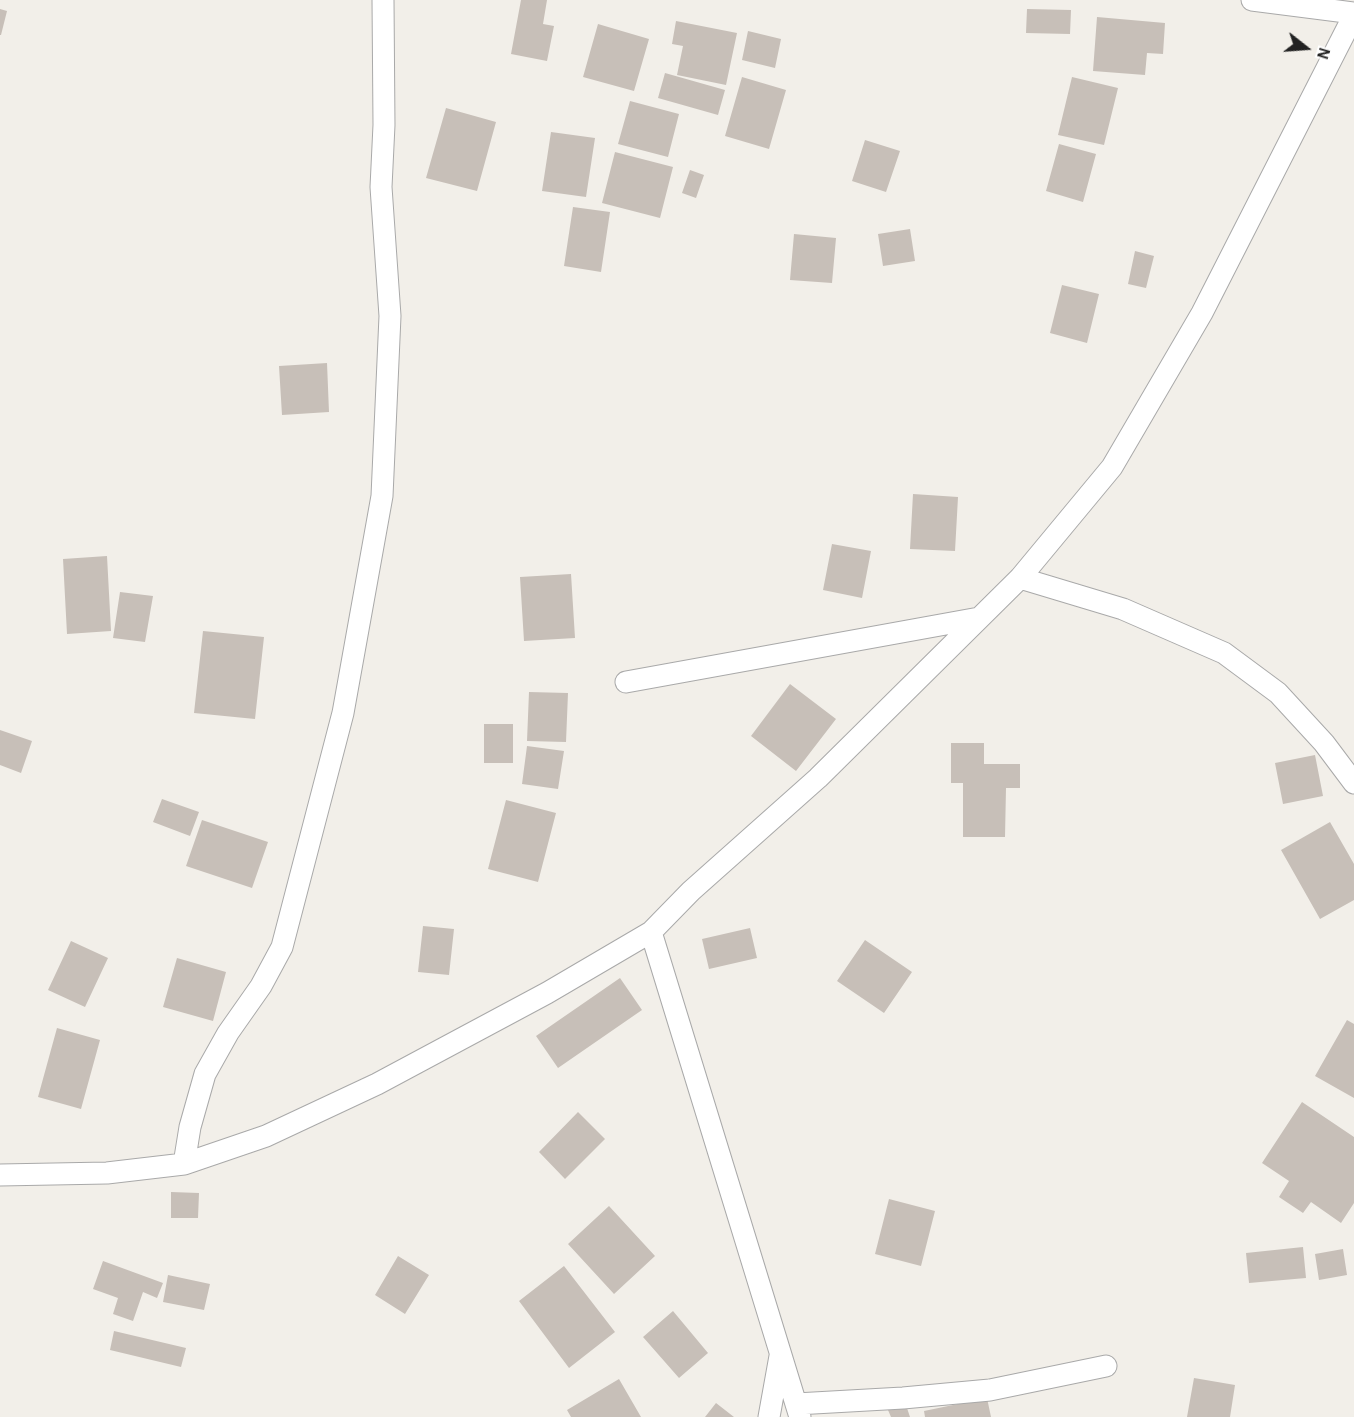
<!DOCTYPE html>
<html>
<head>
<meta charset="utf-8">
<style>
	body { margin:0 }
	#map { position:relative; width:1354px; height:1417px; overflow:hidden; background:#f2efe9; font-family:"Alegreya Sans",sans-serif }
	canvas { display:block }
	.north { position:absolute; left:1276px; top:18px; width:60px; height:60px; -webkit-text-stroke:4px #fff; paint-order:stroke; rotate:107deg; font-size:16px; font-weight:700; line-height:24px; text-align:center; color:#222 }
	.north::after { content:''; display:block; margin:auto; width:21px; height:27px; background:#222; clip-path:polygon(50% 0,100% 100%,50% 72%,0 100%) }
</style>
</head>
<body>
<div id="map">
<canvas width="1354" height="1417"></canvas>
<div class="north">N</div>
</div>
<script>
const context = document.querySelector('canvas').getContext('2d');
context.lineJoin = 'round';
function fill(path, color) { context.fillStyle = color; context.fill(path, 'evenodd'); }
const toPath = rows => new Path2D(rows.map(r => 'M' + r).join(''));
function strokePath(path, color, width, dash) { context.strokeStyle = color; context.lineWidth = width; context.lineCap = dash ? 'butt' : 'round'; context.setLineDash(dash || []); context.stroke(path); }
const building = toPath([
	[521,0,547,0,543,24,554,26,547,61,511,54],
	[0,9,7,11,1,35,0,35],
	[1027,9,1071,10,1070,34,1026,33],
	[1097,17,1165,23,1163,54,1147,53,1145,75,1093,71],
	[676,21,737,33,726,85,677,75,683,46,672,44],
	[598,24,649,39,634,91,583,77],
	[748,31,781,39,775,68,742,60],
	[665,73,725,90,718,115,658,98],
	[742,77,786,90,769,149,725,136],
	[1072,77,1118,88,1104,145,1058,135],
	[630,101,679,114,668,157,618,144],
	[446,108,496,122,477,191,426,178],
	[551,132,595,138,586,197,542,191],
	[865,140,900,151,886,192,852,181],
	[1059,144,1096,154,1083,202,1046,191],
	[615,152,673,167,660,218,602,203],
	[690,170,704,175,696,198,682,193],
	[573,207,610,212,601,272,564,266],
	[910,229,915,261,883,266,878,234],
	[794,234,836,238,832,283,790,280],
	[1135,251,1154,256,1146,288,1128,284],
	[1062,285,1099,294,1087,343,1050,333],
	[327,363,329,412,282,415,279,366],
	[913,494,958,497,955,551,910,549],
	[832,544,871,551,862,598,823,590],
	[107,556,111,631,67,634,63,559],
	[571,574,575,638,524,641,520,577],
	[120,592,153,596,145,642,113,638],
	[203,631,264,637,255,719,194,713],
	[790,684,836,719,796,771,751,736],
	[529,692,568,693,566,742,527,741],
	[484,724,513,724,513,763,484,763],
	[0,730,32,741,21,773,0,765],
	[951,743,984,743,984,764,1020,764,1020,788,1006,788,1005,837,963,837,963,783,951,783],
	[527,746,564,751,558,789,522,784],
	[1315,755,1323,796,1283,804,1275,763],
	[162,799,199,812,190,836,153,822],
	[506,800,556,813,538,882,488,869],
	[202,820,268,842,252,888,186,866],
	[1330,822,1354,864,1354,900,1320,919,1281,850],
	[423,926,454,929,449,975,418,972],
	[750,928,757,958,709,969,702,939],
	[865,940,912,972,884,1013,837,981],
	[71,941,108,958,85,1007,48,990],
	[177,958,226,972,213,1021,163,1007],
	[620,978,642,1010,558,1068,536,1036],
	[1347,1020,1354,1024,1354,1098,1315,1076],
	[57,1028,100,1040,81,1109,38,1097],
	[1302,1102,1354,1137,1354,1203,1341,1223,1311,1202,1303,1213,1279,1197,1289,1181,1262,1163],
	[578,1112,605,1139,565,1179,539,1152],
	[171,1192,199,1193,198,1218,171,1218],
	[889,1199,935,1211,921,1266,875,1254],
	[609,1206,655,1256,614,1294,568,1244],
	[1303,1247,1306,1278,1249,1283,1246,1253],
	[1343,1249,1347,1275,1319,1280,1315,1254],
	[398,1256,429,1275,405,1314,375,1295],
	[103,1261,163,1283,157,1298,143,1292,133,1321,113,1314,118,1298,93,1289],
	[564,1266,615,1332,569,1368,519,1301],
	[168,1275,210,1284,204,1310,163,1302],
	[673,1311,708,1353,679,1378,643,1337],
	[114,1331,186,1348,181,1367,110,1350],
	[1194,1378,1235,1385,1230,1417,1187,1417],
	[619,1379,641,1417,571,1417,567,1410],
	[987,1398,991,1417,925,1417,924,1411],
	[716,1403,734,1417,705,1417],
	[906,1405,910,1417,891,1417,888,1410]
]);
const minor = toPath([
	[1252,0,1354,13],
	[1020,578,1123,609,1224,653,1278,693,1324,743,1354,783],
	[626,682,979,618],
	[651,932,800,1417],
	[184,1164,190,1127,205,1074,228,1033,261,986,282,947,343,713,382,496,390,316,381,187,384,125,383,0],
	[0,1175,107,1173,184,1164,266,1136,377,1084,547,993,651,932,691,891,818,778,1020,578,1112,467,1202,313,1354,15],
	[796,1404,903,1398,990,1390,1106,1366],
	[769,1417,780,1356]
]);
fill(building, '#c7bfb8');
strokePath(minor, '#a9a9a9', 23);
strokePath(minor, '#fff', 21);
</script>
</body>
</html>
